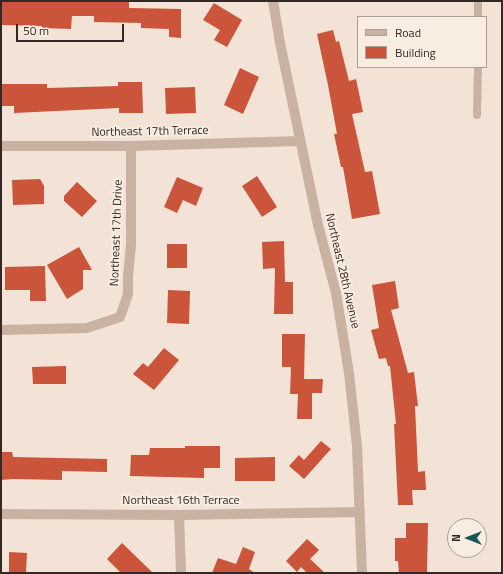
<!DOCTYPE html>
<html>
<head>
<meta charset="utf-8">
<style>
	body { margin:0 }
	#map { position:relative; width:503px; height:574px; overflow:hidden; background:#f2e3d6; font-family:"Titillium Web",sans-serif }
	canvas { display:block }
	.frame { position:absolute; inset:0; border:2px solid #342824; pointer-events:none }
	.legend { position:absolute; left:357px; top:16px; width:130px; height:52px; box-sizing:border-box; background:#f9ede2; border:1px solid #aa9e96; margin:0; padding:5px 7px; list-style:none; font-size:12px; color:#342824 }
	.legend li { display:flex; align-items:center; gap:8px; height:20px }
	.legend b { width:20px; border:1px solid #aa9e96 }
	.north { position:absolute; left:447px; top:518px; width:40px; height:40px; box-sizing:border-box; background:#f9ede2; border:1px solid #aa9e96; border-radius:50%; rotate:270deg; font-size:11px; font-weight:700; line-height:16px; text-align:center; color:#342824 }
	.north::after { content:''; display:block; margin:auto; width:14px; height:18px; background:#195656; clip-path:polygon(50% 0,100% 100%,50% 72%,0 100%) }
	.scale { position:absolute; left:16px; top:24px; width:108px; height:18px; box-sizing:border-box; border:2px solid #342824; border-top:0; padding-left:5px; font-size:12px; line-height:14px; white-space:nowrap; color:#342824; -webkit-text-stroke:3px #f9ede2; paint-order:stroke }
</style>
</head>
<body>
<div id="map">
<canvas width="503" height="574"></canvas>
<div class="frame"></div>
<ul class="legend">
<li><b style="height:5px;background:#cab2a2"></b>Road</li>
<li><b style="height:11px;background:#cb553a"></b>Building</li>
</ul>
<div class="north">N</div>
<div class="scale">50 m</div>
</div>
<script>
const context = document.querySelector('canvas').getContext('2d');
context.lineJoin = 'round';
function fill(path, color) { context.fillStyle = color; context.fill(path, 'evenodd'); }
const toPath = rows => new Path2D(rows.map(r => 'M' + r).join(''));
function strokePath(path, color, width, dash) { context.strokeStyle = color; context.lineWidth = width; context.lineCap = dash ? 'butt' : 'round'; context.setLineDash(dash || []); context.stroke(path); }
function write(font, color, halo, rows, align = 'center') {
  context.font = font + ' "Titillium Web",sans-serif'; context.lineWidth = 4; context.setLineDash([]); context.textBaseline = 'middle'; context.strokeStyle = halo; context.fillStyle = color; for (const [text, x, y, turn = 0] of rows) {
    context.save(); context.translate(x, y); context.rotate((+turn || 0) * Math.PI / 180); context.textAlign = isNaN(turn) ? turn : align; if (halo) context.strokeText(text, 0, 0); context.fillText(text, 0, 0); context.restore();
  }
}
const building = toPath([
	[1,1,129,1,129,8,181,9,181,38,169,37,169,29,141,28,141,23,94,22,94,16,72,16,71,29,42,28,42,26,1,25],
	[214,3,242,20,227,47,214,40,220,30,203,20],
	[333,30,336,42,339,41,349,81,356,79,363,112,352,114,365,172,372,171,380,214,352,219,343,167,341,167,334,134,337,134,328,85,317,34],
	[240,68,259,77,243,114,224,105],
	[118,82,142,82,143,113,119,113,119,108,14,113,14,106,1,106,1,84,47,84,47,88,118,86],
	[195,87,196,113,166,114,165,88],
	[257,176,277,207,262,217,242,186],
	[177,177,203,188,196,206,183,200,177,213,164,207],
	[40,179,44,186,44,204,13,205,12,180],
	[77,182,97,201,82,217,64,201,64,196],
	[284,241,285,282,293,282,293,314,274,314,275,268,263,269,262,242],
	[167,244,187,244,187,268,167,268],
	[79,247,92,270,83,270,83,289,67,299,47,265],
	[45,266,46,301,30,301,30,290,5,290,5,267],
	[395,281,399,308,391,310,408,373,414,372,418,406,415,406,418,472,425,471,426,490,412,490,413,505,398,505,394,424,396,424,390,366,388,366,386,358,379,359,371,330,379,328,372,285],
	[168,290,190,291,189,324,167,323],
	[282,334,305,334,304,379,323,379,322,393,312,393,312,419,297,419,298,394,290,394,291,367,282,367],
	[164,348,179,360,154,390,133,374,143,363,148,367],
	[66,366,66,384,33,384,32,367],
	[321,441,331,449,304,479,289,466,299,455,304,460],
	[185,446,220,446,220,468,204,468,204,478,130,476,131,455,149,455,150,448,185,448],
	[1,452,12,452,13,457,107,459,107,472,62,471,62,480,13,479,1,480],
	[275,457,275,481,235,481,235,458],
	[406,523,428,523,427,573,399,573,398,561,395,561,395,538,406,538],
	[307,539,319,550,310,559,325,573,307,573,301,567,297,572,286,561],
	[122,543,153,573,121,573,107,559],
	[243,547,255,552,249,569,255,573,212,573,218,558,236,564],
	[9,552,27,553,26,573,9,573]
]);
const service = toPath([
	[478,17,478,1],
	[477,115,478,67]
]);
const minor = toPath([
	[273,1,280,43,318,225,336,293,349,373,357,446,362,573],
	[1,146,131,146,300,141],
	[1,330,87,328,120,317,128,294,128,276,131,245,131,146],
	[1,514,179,515,360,512],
	[179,515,181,573]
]);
const streetNames = [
	["Northeast 17th Terrace",150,132,-1],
	["Northeast 17th Drive",117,233,-88],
	["Northeast 28th Avenue",342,271,77],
	["Northeast 16th Terrace",181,501]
];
fill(building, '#cb553a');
strokePath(service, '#cab2a2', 8);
strokePath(minor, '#cab2a2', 10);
write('12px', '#342824', '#f9ede2', streetNames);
</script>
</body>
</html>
